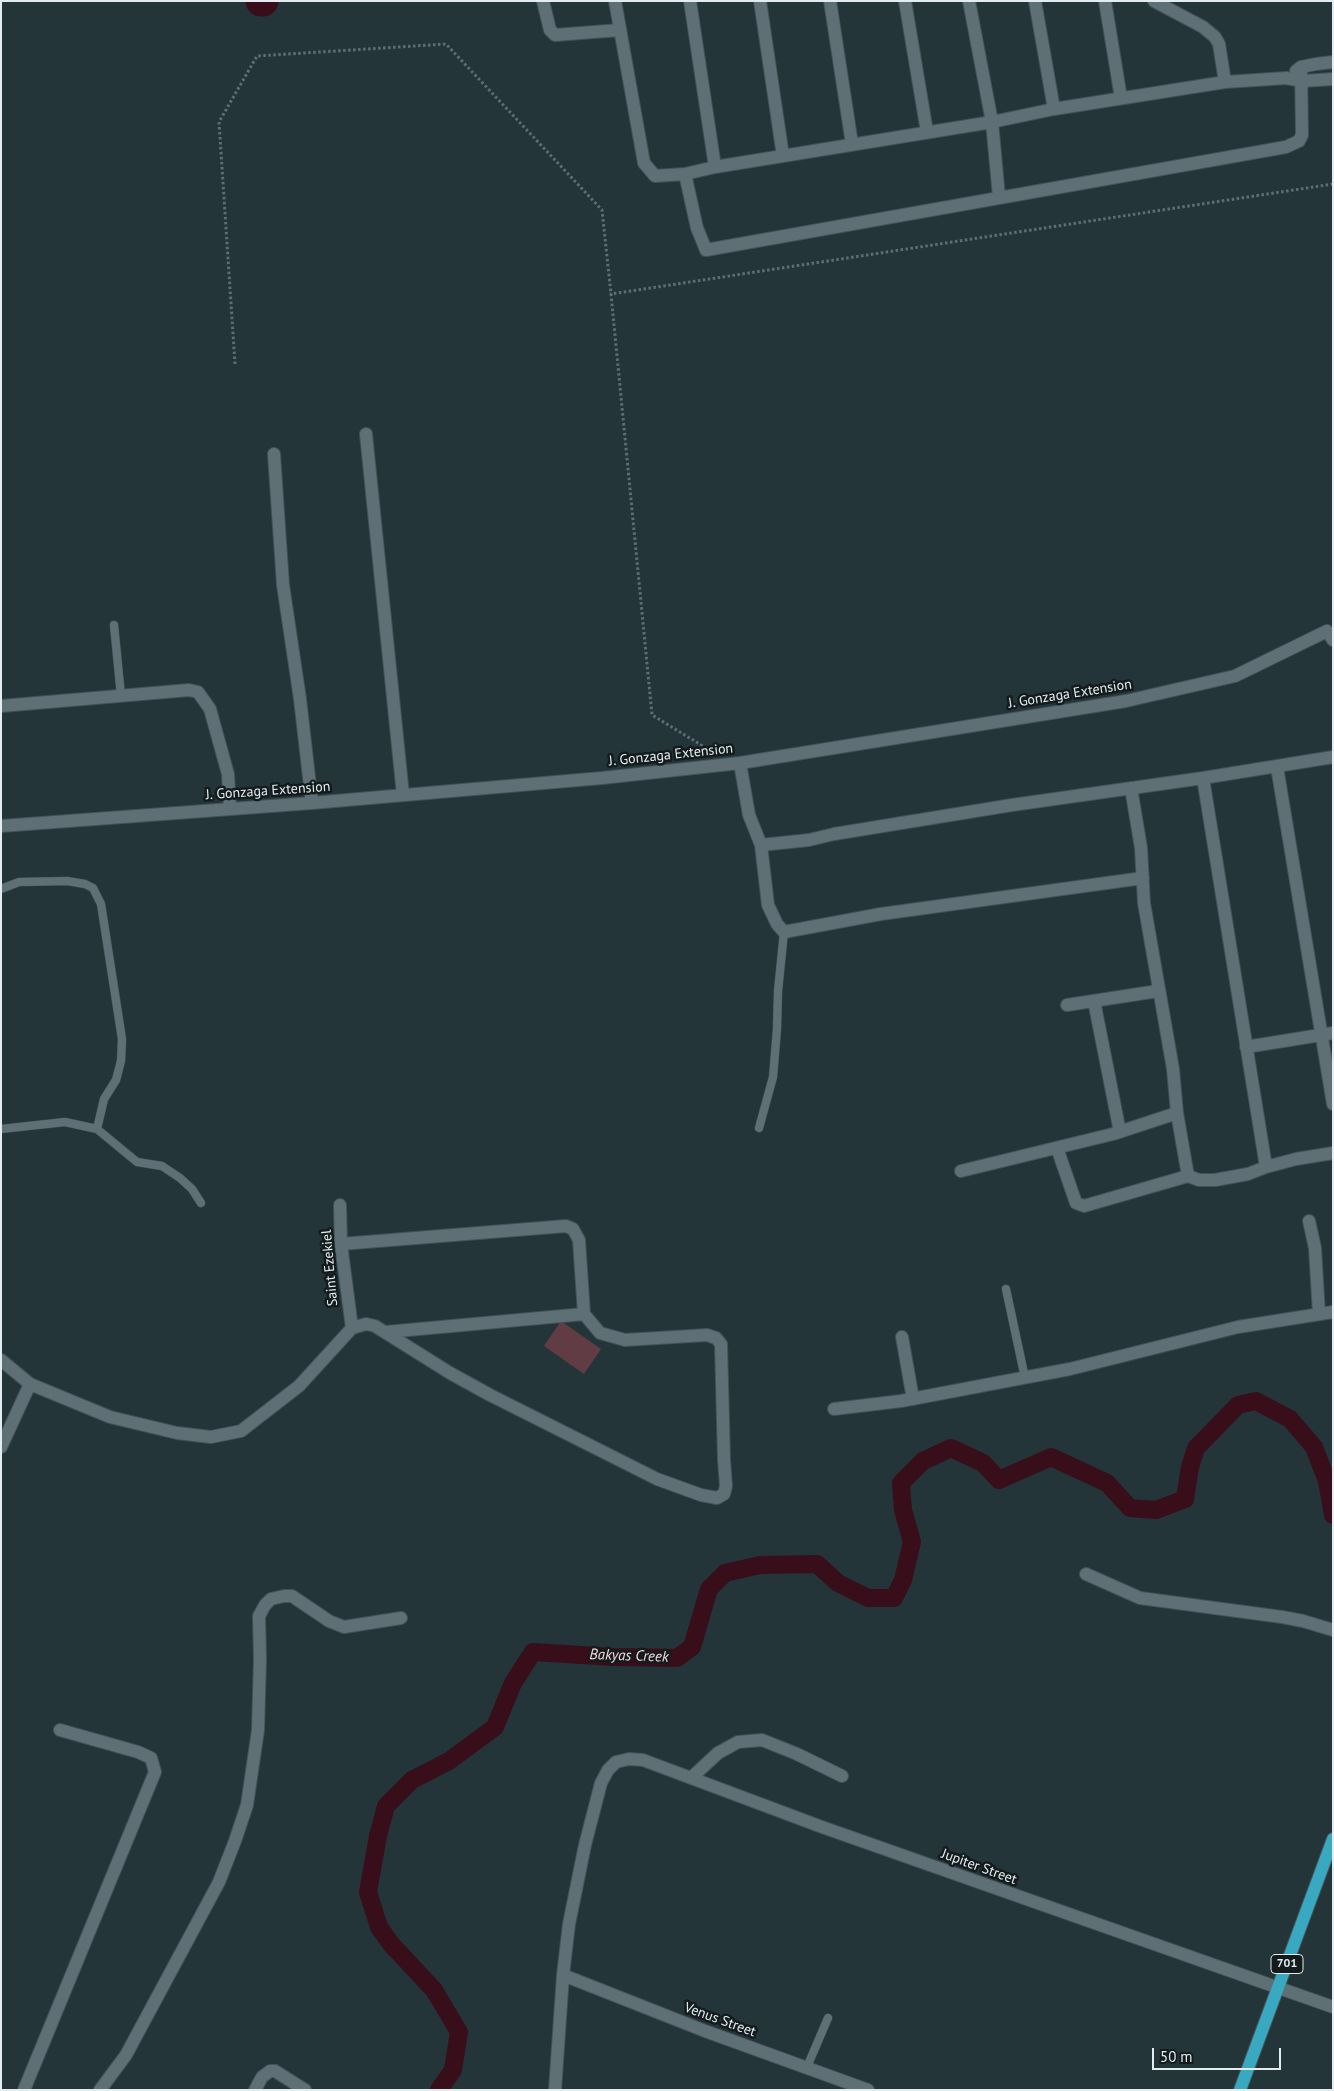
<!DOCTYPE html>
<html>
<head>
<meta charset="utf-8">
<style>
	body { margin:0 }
	#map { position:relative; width:1334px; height:2091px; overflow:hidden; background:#24353a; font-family:"PT Sans",sans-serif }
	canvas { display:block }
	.frame { position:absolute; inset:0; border:2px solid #e3edf0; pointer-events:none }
	.scale { position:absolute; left:1152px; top:2048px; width:129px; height:22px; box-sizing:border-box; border:2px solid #e3edf0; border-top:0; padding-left:6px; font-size:15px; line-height:18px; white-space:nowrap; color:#e3edf0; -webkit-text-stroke:4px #131b1d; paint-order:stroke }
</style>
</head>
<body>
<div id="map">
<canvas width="1334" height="2091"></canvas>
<div class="frame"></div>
<div class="scale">50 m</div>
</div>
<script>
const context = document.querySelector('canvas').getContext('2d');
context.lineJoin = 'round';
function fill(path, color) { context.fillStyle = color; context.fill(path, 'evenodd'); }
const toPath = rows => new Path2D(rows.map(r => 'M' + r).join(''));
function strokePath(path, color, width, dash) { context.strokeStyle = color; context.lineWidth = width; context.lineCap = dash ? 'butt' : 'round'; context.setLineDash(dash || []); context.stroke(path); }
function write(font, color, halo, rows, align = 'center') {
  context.font = font + ' "PT Sans",sans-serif'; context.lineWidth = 5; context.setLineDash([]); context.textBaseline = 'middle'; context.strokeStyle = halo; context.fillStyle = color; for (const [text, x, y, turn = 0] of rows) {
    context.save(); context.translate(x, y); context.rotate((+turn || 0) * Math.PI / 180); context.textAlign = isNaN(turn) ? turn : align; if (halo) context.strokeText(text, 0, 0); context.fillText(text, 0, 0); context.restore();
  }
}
const green = toPath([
	[561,1321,601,1349,584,1374,544,1346]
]);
const canal = toPath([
	[439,2090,453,2070,459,2032,434,1990,391,1944,379,1927,368,1892,378,1836,386,1806,412,1780,449,1761,495,1727,513,1683,533,1652,614,1657,677,1658,692,1647,709,1589,725,1573,760,1565,817,1564,838,1583,868,1598,894,1598,903,1580,912,1542,903,1510,901,1483,923,1461,951,1448,983,1463,999,1480,1051,1457,1107,1483,1130,1508,1156,1510,1185,1499,1190,1467,1196,1448,1238,1405,1256,1401,1290,1419,1314,1447,1327,1481,1333,1515]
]);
const river = toPath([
	[261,1,263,1]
]);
const path = toPath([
	[235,364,219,122,257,56,446,44,602,210,611,294],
	[711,751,652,715,611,294,1333,184]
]);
const service = toPath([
	[114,625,121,696],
	[1,889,19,882,67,881,85,884,93,888,101,904,122,1039,121,1061,116,1080,104,1099,97,1129],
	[759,1128,773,1077,777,1029,778,991,784,932],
	[1,1129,65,1122,97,1129,137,1162,162,1166,180,1178,192,1189,201,1203],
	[1006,1289,1025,1378],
	[807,2067,828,2018]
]);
const minor = toPath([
	[543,1,550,30,555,35,620,30],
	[615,1,644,163,655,176,685,174,715,167,992,122,1054,109,1225,82,1286,78,1303,81,1333,79],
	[690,1,715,167],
	[760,1,783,156],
	[830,1,852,144],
	[905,1,927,132],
	[969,1,992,122,999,197],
	[1035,1,1054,109],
	[1105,1,1121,98],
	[1154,1,1203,27,1215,37,1219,44,1225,82],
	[1296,71,1301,67,1316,64,1333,62],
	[685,174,697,228,706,250,1286,147,1299,141,1302,135,1301,67],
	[366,434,403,795],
	[274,454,283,585,300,699,312,803],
	[1,706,189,690,198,692,210,709,223,756,228,774,230,809],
	[740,763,749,815,761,845,768,905,777,924,784,932,881,914,1143,878],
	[1277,767,1333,1104],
	[1203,778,1266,1167],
	[1131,788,1141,848,1144,903,1173,1069,1177,1113,1188,1176],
	[1,826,312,803,602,778,740,763,1126,701,1235,676,1327,631,1333,640],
	[761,845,809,840,834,834,1012,805,1203,778,1333,757],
	[1094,1001,1120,1132],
	[1067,1005,1158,991],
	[1246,1047,1333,1033],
	[1057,1148,1076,1203,1084,1206,1188,1176,1199,1180,1215,1180,1248,1174,1266,1167,1296,1159,1333,1153],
	[961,1171,1113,1134,1177,1113],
	[340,1205,341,1244,352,1328],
	[1309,1221,1315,1248,1319,1314],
	[386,1332,584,1314],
	[902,1337,913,1399],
	[1,1360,30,1384,110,1417,177,1433,211,1437,241,1431,299,1386,352,1328,366,1324,375,1326,450,1373,490,1395,657,1479,701,1495,717,1498,724,1494,726,1486,724,1460,721,1344,716,1338,707,1335,625,1340,600,1333,584,1314,579,1240,573,1229,566,1226,341,1244],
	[834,1409,901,1401,1070,1369,1238,1327,1333,1312],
	[1,1447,30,1384],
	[1086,1574,1140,1598,1282,1617,1303,1621,1333,1630],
	[691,1778,718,1753,738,1742,762,1740,797,1754,842,1776],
	[563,1975,705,2031,868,2090],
	[24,2090,155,1772,151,1758,138,1752,60,1730],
	[100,2090,126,2055,219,1882,235,1841,247,1805,258,1730,260,1659,259,1616,265,1605,271,1599,284,1596,292,1596,329,1621,344,1627,401,1618],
	[255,2090,262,2077,270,2071,275,2071,305,2090],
	[555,2090,563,1975,569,1924,585,1845,601,1783,608,1770,616,1762,629,1759,643,1760,822,1827,1333,2007]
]);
const primary = toPath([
	[1240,2090,1333,1839]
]);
const shields = [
	[1287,1964,32]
];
const shieldNames = [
	["701",1287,1964]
];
const streetNames = [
	["J. Gonzaga Extension",1070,694,-9],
	["J. Gonzaga Extension",671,755,-6],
	["J. Gonzaga Extension",268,791,-4],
	["Saint Ezekiel",330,1268,-95],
	["Jupiter Street",979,1867,20],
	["Venus Street",720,2020,20]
];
const waterNames = [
	["Bakyas Creek",629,1656,2]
];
fill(green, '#623c45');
strokePath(canal, '#380e1b', 18);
strokePath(river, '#380e1b', 31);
strokePath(service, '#445257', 9);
strokePath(minor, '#445257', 14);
strokePath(primary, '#445257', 14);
strokePath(path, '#5f6e72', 3, [2.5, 2.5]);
strokePath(service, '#5e7076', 8);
strokePath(minor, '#5e7076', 12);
strokePath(primary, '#39a9c2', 12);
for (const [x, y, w] of shields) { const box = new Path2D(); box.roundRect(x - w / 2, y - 9.5, w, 19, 4); context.fillStyle = '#131b1d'; context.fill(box); strokePath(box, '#e3edf0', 1); }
write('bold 12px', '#e3edf0', null, shieldNames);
write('14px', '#e3edf0', '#131b1d', streetNames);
write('italic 15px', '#f9d7dd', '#131b1d', waterNames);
</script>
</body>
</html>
